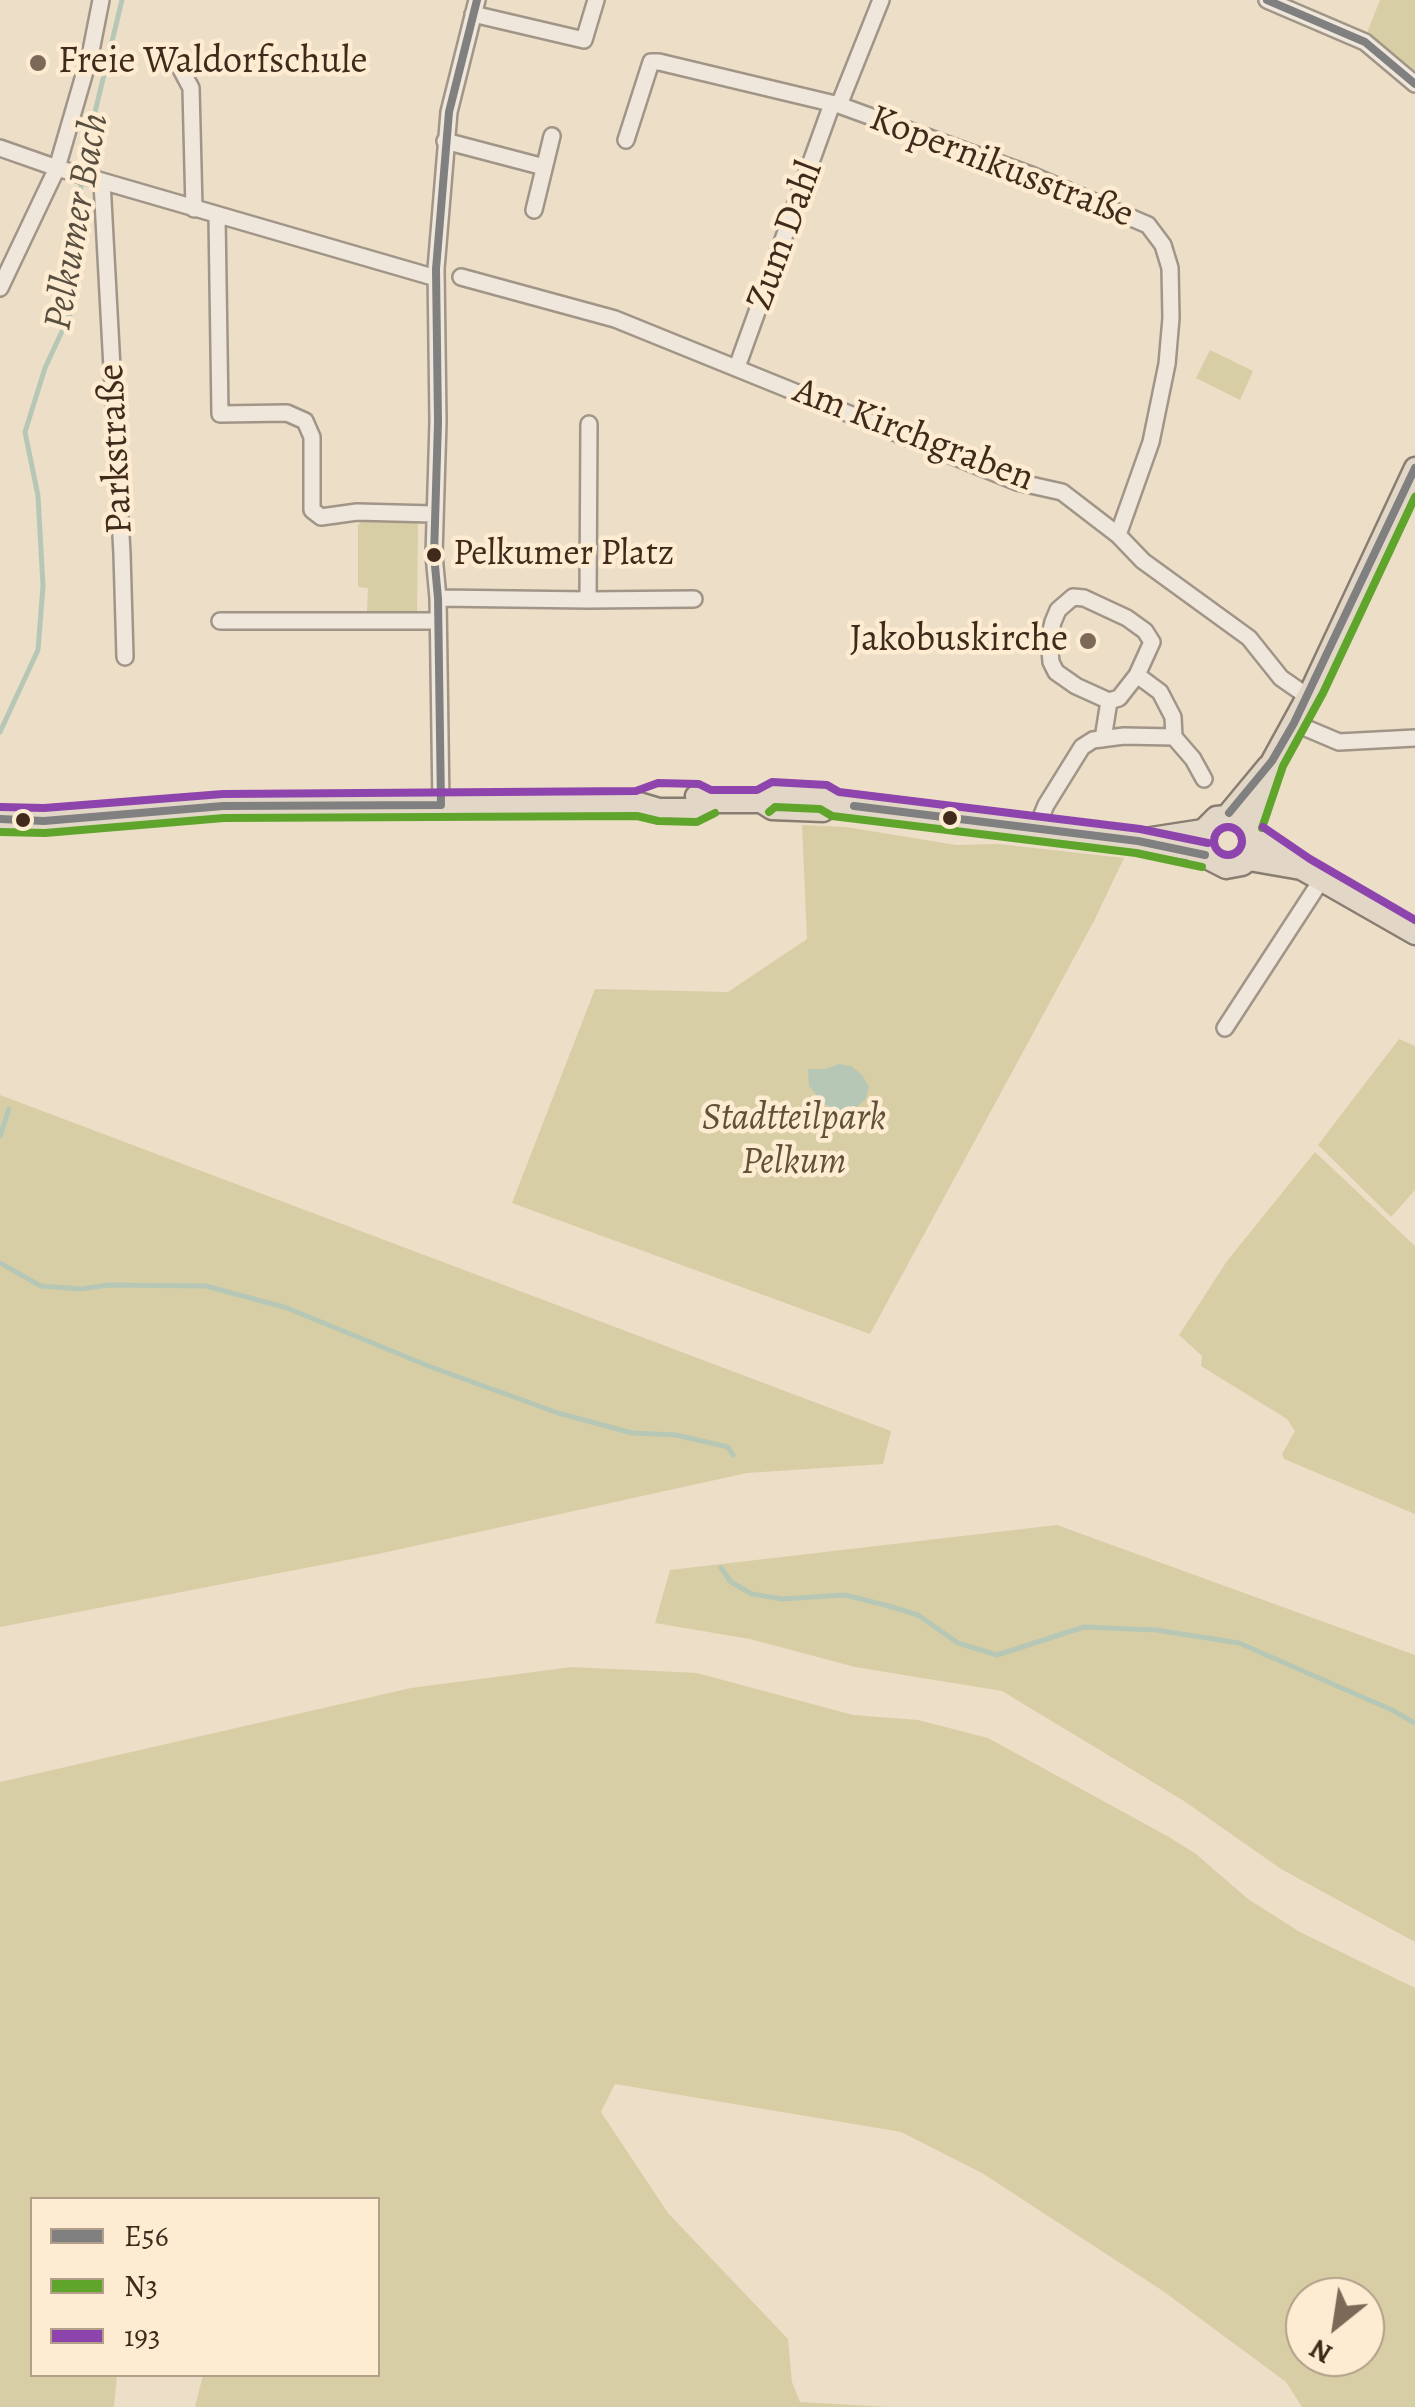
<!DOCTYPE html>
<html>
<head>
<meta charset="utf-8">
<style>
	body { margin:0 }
	#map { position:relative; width:1415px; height:2407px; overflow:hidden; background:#eddec7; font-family:Alegreya,serif }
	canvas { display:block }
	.legend { position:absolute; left:30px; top:2197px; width:350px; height:180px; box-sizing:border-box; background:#fdecd1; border:2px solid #b29e89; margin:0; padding:12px 18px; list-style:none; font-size:30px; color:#412a1c }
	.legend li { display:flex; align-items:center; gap:20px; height:50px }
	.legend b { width:50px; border:2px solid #b29e89 }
	.north { position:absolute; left:1285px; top:2277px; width:100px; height:100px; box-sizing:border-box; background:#fdecd1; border:2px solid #b29e89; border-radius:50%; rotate:210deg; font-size:28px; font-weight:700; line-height:40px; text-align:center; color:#412a1c }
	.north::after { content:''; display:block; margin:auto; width:35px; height:45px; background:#7d6958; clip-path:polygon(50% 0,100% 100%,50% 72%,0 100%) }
</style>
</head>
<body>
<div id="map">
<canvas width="1415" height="2407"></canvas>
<ul class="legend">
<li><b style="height:12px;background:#808080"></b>E56</li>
<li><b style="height:12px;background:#5fa52c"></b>N3</li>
<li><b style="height:12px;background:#8e44ad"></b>193</li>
</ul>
<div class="north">N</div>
</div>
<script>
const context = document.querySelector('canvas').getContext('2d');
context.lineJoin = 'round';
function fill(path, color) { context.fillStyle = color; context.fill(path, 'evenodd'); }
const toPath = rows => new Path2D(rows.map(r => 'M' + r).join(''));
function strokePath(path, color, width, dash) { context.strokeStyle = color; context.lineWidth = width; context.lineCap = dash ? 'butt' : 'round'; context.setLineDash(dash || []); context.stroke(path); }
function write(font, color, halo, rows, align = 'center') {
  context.font = font + ' Alegreya,serif'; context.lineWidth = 9; context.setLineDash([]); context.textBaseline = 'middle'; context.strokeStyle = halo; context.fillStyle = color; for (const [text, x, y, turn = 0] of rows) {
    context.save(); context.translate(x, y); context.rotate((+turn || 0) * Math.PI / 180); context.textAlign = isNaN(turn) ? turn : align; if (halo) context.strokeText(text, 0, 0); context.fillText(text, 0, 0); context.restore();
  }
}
const green = toPath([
	[1380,0,1415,0,1415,78,1365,38],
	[1210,350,1253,371,1240,400,1196,378],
	[368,517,418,519,417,612,367,611,368,588,358,587,358,525],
	[802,825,846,827,956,845,998,844,1124,858,1094,921,870,1334,512,1203,595,989,728,992,807,939],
	[1399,1039,1415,1046,1415,1190,1391,1217,1318,1145],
	[0,1095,891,1431,883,1464,747,1473,378,1554,0,1627],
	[1315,1152,1415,1246,1415,1514,1284,1459,1282,1454,1295,1431,1287,1419,1201,1366,1202,1356,1179,1335,1227,1261],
	[1057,1525,1415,1655,1415,1942,1281,1869,1184,1801,1002,1691,855,1667,750,1639,655,1623,670,1570],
	[572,1667,697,1673,853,1715,918,1720,988,1738,1169,1837,1196,1854,1248,1899,1300,1932,1415,1988,1415,2407,1302,2407,1286,2382,1163,2291,982,2173,901,2132,615,2084,601,2112,668,2213,788,2339,792,2382,800,2402,889,2407,195,2407,203,2375,378,2374,378,2200,32,2200,32,2374,117,2375,114,2407,0,2407,0,1782,411,1688],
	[1305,2297,1365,2297,1365,2357,1305,2357]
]);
const water = toPath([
	[839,1064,851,1066,862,1075,869,1087,865,1100,855,1108,838,1110,824,1104,809,1086,808,1069,825,1069]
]);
const stream = toPath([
	[0,732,38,650,43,586,38,496,25,432,45,368,70,314,83,162,122,0],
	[0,1136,9,1109],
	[0,1263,41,1286,80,1289,109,1285,206,1286,287,1308,431,1367,558,1413,632,1433,676,1435,728,1447,733,1455],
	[721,1568,731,1582,752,1594,782,1599,845,1595,889,1606,918,1615,958,1643,997,1655,1084,1627,1156,1630,1239,1643,1392,1710,1415,1723]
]);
const minor = toPath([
	[101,0,91,51,57,168,436,278],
	[1267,0,1365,42,1415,84],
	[473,14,584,40,596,0],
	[176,60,191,88,194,209],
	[839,105,881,0],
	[626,140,651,62,659,62,839,105,1031,175,1148,225,1163,245,1170,268,1171,318,1167,364,1151,442,1118,535],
	[445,141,544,167],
	[0,148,57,168,0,288],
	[102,182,122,554,125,657],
	[534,210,552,136],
	[217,216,220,414,287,413,305,421,312,437,312,510,321,517,357,512,433,514],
	[461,277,615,319,1017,482,1062,492,1118,535,1143,561,1249,638,1281,678,1307,696],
	[737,367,832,104],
	[1073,597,1084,598,1127,618,1145,631,1152,642,1137,675,1119,698,1109,701,1076,686,1056,672,1051,662,1049,638,1053,622,1058,610,1073,597],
	[438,598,588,600,589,424],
	[588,600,694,599],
	[220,621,437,621],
	[1137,675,1160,692,1173,717,1174,737],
	[1294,723,1339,742,1415,738],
	[1103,739,1109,701],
	[441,805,438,598,434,555,438,422,436,269,449,112,477,0],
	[1037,827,1046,805,1082,747,1093,740,1124,736,1174,737,1193,759,1204,779],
	[1225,1028,1322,879]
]);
const major = toPath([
	[696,796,708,802,761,802,772,809,823,811,834,804],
	[761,802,771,794,825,797,834,804,1138,841,1191,850,1226,868,1242,865,1249,860,1256,845,1254,830,1237,815,1216,817,1203,830,1201,838,1205,855],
	[1229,813,1268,766],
	[0,819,44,821,223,806,639,803,659,809,697,809,708,802],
	[1250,824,1272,761,1312,688,1415,468],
	[1256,837,1303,870,1415,934],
	[1145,839,1203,830],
	[1249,860,1301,869]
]);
const bus1 = toPath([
	[1267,0,1365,42,1415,84],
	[441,805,438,598,434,555,438,422,436,269,449,112,477,0],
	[854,806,1138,841,1205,855],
	[1229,813,1272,761,1294,723,1415,468],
	[0,819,44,821,223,806,441,805]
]);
const bus2 = toPath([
	[769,812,775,807,820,809,832,816,1136,853,1202,867],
	[1262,828,1283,766,1323,693,1415,497],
	[0,832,45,833,224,818,637,816,658,821,697,822,715,813]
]);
const bus3 = toPath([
	[1,807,44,808,223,794,636,791,658,783,699,784,711,790,757,790,772,782,827,785,839,792,1140,829,1208,843],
	[1263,827,1310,859,1415,920],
	'1214 841a14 14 0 1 1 28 0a14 14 0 1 1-28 0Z'
]);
const markers = [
	[38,63,10,"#7d6958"],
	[434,555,9,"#412a1c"],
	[1088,641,10,"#7d6958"],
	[950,818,9,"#412a1c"],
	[23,820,9,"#412a1c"]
];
const busNames = [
	["Pelkumer Platz",453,555]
];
const poiNames = [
	["Freie Waldorfschule",58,63],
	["Jakobuskirche",1068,641,"right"]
];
const streetNames = [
	["Kopernikusstraße",1001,168,21],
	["Zum Dahl",786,236,-70],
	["Am Kirchgraben",913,436,21],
	["Parkstraße",117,449,-93]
];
const parkNames = [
	["Stadtteilpark",794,1120],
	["Pelkum",794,1164]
];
const waterNames = [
	["Pelkumer Bach",78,222,-80]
];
fill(green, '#d8cea5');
fill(water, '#b6c8b5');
strokePath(stream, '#b6c8b5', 5);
strokePath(minor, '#a09587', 20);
strokePath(major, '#887d70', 25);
strokePath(minor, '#efe7db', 15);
strokePath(major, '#e2d7c6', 20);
strokePath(bus1, '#808080', 8);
strokePath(bus2, '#5fa52c', 8);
strokePath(bus3, '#8e44ad', 8);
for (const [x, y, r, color] of markers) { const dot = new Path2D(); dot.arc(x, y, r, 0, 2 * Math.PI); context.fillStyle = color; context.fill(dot); strokePath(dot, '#fdecd1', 4); }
write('36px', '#412a1c', '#fdecd1', busNames, 'left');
write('38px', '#412a1c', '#fdecd1', poiNames, 'left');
write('38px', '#412a1c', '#fdecd1', streetNames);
write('italic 38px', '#625038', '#fdecd1', parkNames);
write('italic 40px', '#584f40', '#fdecd1', waterNames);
</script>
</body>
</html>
